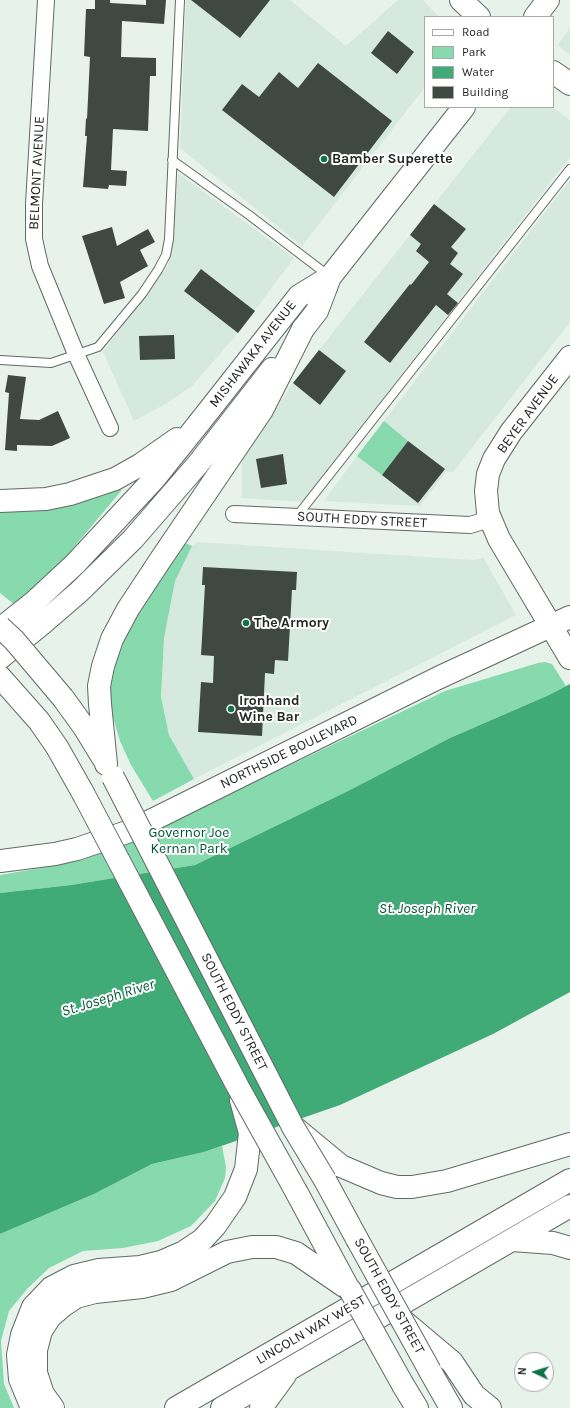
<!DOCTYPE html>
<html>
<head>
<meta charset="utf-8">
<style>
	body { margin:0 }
	#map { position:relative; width:570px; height:1408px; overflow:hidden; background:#e7f2eb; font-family:Karla,sans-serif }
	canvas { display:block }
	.legend { position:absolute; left:424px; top:16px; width:130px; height:92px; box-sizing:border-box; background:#fff; border:1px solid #a7a9a7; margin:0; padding:5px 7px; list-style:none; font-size:12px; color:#232724 }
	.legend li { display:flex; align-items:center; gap:8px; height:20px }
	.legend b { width:20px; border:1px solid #a7a9a7 }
	.north { position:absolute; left:514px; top:1352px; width:40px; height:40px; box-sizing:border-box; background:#fff; border:1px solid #a7a9a7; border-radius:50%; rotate:274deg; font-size:11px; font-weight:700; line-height:16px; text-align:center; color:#232724 }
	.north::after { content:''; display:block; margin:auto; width:14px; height:18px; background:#0f734a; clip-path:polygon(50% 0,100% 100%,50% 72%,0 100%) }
</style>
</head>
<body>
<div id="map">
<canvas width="570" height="1408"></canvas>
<ul class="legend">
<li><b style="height:5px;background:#fff"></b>Road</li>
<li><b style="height:11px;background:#86daad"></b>Park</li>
<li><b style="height:11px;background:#40ab77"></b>Water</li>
<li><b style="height:11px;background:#3f4842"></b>Building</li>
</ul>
<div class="north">N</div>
</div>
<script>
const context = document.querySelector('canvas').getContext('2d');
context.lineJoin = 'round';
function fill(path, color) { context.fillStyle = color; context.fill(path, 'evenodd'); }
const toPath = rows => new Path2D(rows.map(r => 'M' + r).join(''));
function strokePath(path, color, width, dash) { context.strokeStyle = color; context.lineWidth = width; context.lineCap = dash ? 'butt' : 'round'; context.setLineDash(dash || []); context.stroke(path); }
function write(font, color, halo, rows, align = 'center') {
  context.font = font + ' Karla,sans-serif'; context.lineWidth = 4; context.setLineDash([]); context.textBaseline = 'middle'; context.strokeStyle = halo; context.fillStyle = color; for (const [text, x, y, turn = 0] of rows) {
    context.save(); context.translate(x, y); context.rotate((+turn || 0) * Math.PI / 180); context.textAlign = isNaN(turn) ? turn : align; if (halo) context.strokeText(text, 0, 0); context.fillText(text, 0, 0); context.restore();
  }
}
const built = toPath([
	[186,0,290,0,346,46,398,0,423,0,439,17,425,17,425,87,302,246,180,148],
	[570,28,570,55,558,45],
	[511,107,552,107,570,120,570,157,303,502,242,498,242,460,293,383],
	[178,173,294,258,238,333,192,386,167,403,134,421,103,352,168,265,173,236],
	[570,180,570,322,453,472,446,472,420,506,324,501,357,456],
	[198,542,471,560,480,559,483,557,516,615,194,779,169,735,161,697,164,638,175,580,192,546]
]);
const green = toPath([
	[384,421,408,441,382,475,357,456],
	[119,489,121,489,121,491,59,565,15,605,0,593,0,512,42,511,74,505,105,495],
	[183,542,192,546,175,581,164,638,161,697,169,735,194,779,153,801,131,765,120,741,112,714,108,687,123,636],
	[545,662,552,664,566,686,549,695,450,738,348,791,195,865,71,885,0,893,0,875,47,867,85,859,137,838,445,691,538,663],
	[222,1146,226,1167,225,1178,215,1201,191,1226,158,1241,123,1248,83,1251,49,1268,27,1289,9,1311,1,1341,4,1384,14,1408,0,1408,0,1234,94,1194,152,1164,204,1152]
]);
const water = toPath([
	[570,684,570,992,493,1034,340,1105,204,1152,152,1164,94,1194,0,1234,0,893,71,885,195,865,348,791,450,738,549,695]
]);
const building = toPath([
	[95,0,110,0,110,3,146,5,146,0,166,0,164,24,122,21,121,57,156,58,156,76,150,76,148,131,113,129,111,170,127,171,126,186,109,185,108,189,83,187,87,136,85,136,86,118,87,119,90,57,84,56,86,9,95,9],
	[191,0,270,0,240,38],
	[388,31,414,52,397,74,371,53],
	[318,63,392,121,334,197,222,110,242,84,259,97,279,72,298,88],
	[434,204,466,229,451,247,458,253,450,264,463,274,447,294,458,303,448,315,436,305,390,363,364,342,410,284,411,285,429,262,416,251,421,244,410,235],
	[112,227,117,246,148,229,155,242,140,250,148,266,120,282,125,298,104,304,82,236],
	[201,269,255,311,238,333,184,291],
	[174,335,175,359,140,360,139,336],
	[319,350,346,371,320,405,293,383],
	[8,375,26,377,20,419,39,420,58,411,70,438,52,446,17,445,17,451,5,450,9,393,5,392],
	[408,441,445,469,418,503,382,475],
	[283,454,287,484,261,488,256,459],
	[203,567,297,572,296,590,292,590,288,661,275,660,274,674,265,673,262,736,198,732,201,682,213,683,214,656,201,655,205,585,202,585]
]);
const lane = toPath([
	[172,160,249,215,329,276],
	[0,360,51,363,98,347,142,294,158,270,166,255,169,239,180,0],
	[297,516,570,169]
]);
const street = toPath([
	[46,0,34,204,34,239,40,266,76,354,110,428],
	[234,514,470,525,490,519]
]);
const secondary = toPath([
	[461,0,479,17],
	[535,17,548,0],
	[553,72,570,84],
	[303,329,317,311,330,277,464,107],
	[570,357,511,432,494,459,488,474,486,491,488,513,499,539,570,658],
	[199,423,299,296,330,277],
	[0,861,55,854,77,849,130,831,438,678,570,617]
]);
const primary = toPath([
	[0,501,46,499,70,494,115,479,140,465,177,439],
	[0,629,33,603,75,564,155,478,199,423],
	[0,658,43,623,79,592,133,539,198,464,272,369],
	[0,677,39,721,57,747,83,793],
	[63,698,84,727,103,758],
	[106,764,100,704,99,686,103,666,112,639,128,609,159,562,262,410,303,329],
	[295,1128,341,1166,381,1183,397,1187,412,1187,447,1181,570,1144],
	[325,1180,357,1239],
	[297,1193,347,1286],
	[512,1240,553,1243,570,1248],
	[402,1320,452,1362,474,1395,490,1408],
	[430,1371,451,1408],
	[403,1385,417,1408],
	[32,1408,20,1379,18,1355,22,1335,33,1307,51,1288,74,1276,99,1270,140,1267,161,1262,184,1252,202,1240,215,1226,235,1197,246,1169,250,1133,241,1100],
	[53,1408,43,1394,36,1373,36,1350,41,1331,50,1317,64,1305,76,1297,95,1292,142,1287,171,1280,227,1252,252,1247,276,1247,296,1253,350,1290],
	[176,1408,570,1180],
	[222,1408,570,1206],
	[261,1408,285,1375]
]);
const primaryBridge = toPath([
	[0,627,14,640,63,698],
	[113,777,293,1127,325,1180],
	[83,793,238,1087,297,1193],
	[357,1239,430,1371],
	[350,1290,403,1385]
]);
const markers = [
	[324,159,4,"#0f734a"],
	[246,623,4,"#0f734a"],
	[231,709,4,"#0f734a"]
];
const poiNames = [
	["Bamber Superette",332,159],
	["The Armory",254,623],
	["Ironhand",239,701],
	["Wine Bar",239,717]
];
const streetNames = [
	["BELMONT AVENUE",37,173,-87],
	["MISHAWAKA AVENUE",253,354,-52],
	["BEYER AVENUE",528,414,-54],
	["SOUTH EDDY STREET",362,520,3],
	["NORTHSIDE BOULEVARD",289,752,-26],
	["SOUTH EDDY STREET",234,1012,63],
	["SOUTH EDDY STREET",389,1296,61],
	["LINCOLN WAY WEST",311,1330,-30]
];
const parkNames = [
	["Governor Joe",189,833],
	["Kernan Park",189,849]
];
const waterNames = [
	["St. Joseph River",427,909],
	["St. Joseph River",108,998,-17]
];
fill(built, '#d6e9de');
fill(green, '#86daad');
fill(water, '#40ab77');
fill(building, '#3f4842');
strokePath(lane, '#606a64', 10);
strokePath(street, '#606a64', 18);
strokePath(secondary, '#606a64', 24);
strokePath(primary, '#606a64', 24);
strokePath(lane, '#fff', 8);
strokePath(street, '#fff', 16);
strokePath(secondary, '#fff', 22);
strokePath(primary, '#fff', 22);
strokePath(primaryBridge, '#606a64', 24, []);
strokePath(primaryBridge, '#fff', 22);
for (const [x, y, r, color] of markers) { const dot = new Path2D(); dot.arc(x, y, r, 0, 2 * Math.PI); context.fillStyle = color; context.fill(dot); strokePath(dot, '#fff', 1.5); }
write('bold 14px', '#232724', '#fff', poiNames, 'left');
write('14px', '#232724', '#fff', streetNames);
write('14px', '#005635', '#fff', parkNames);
write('italic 15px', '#035937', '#fff', waterNames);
</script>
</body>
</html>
